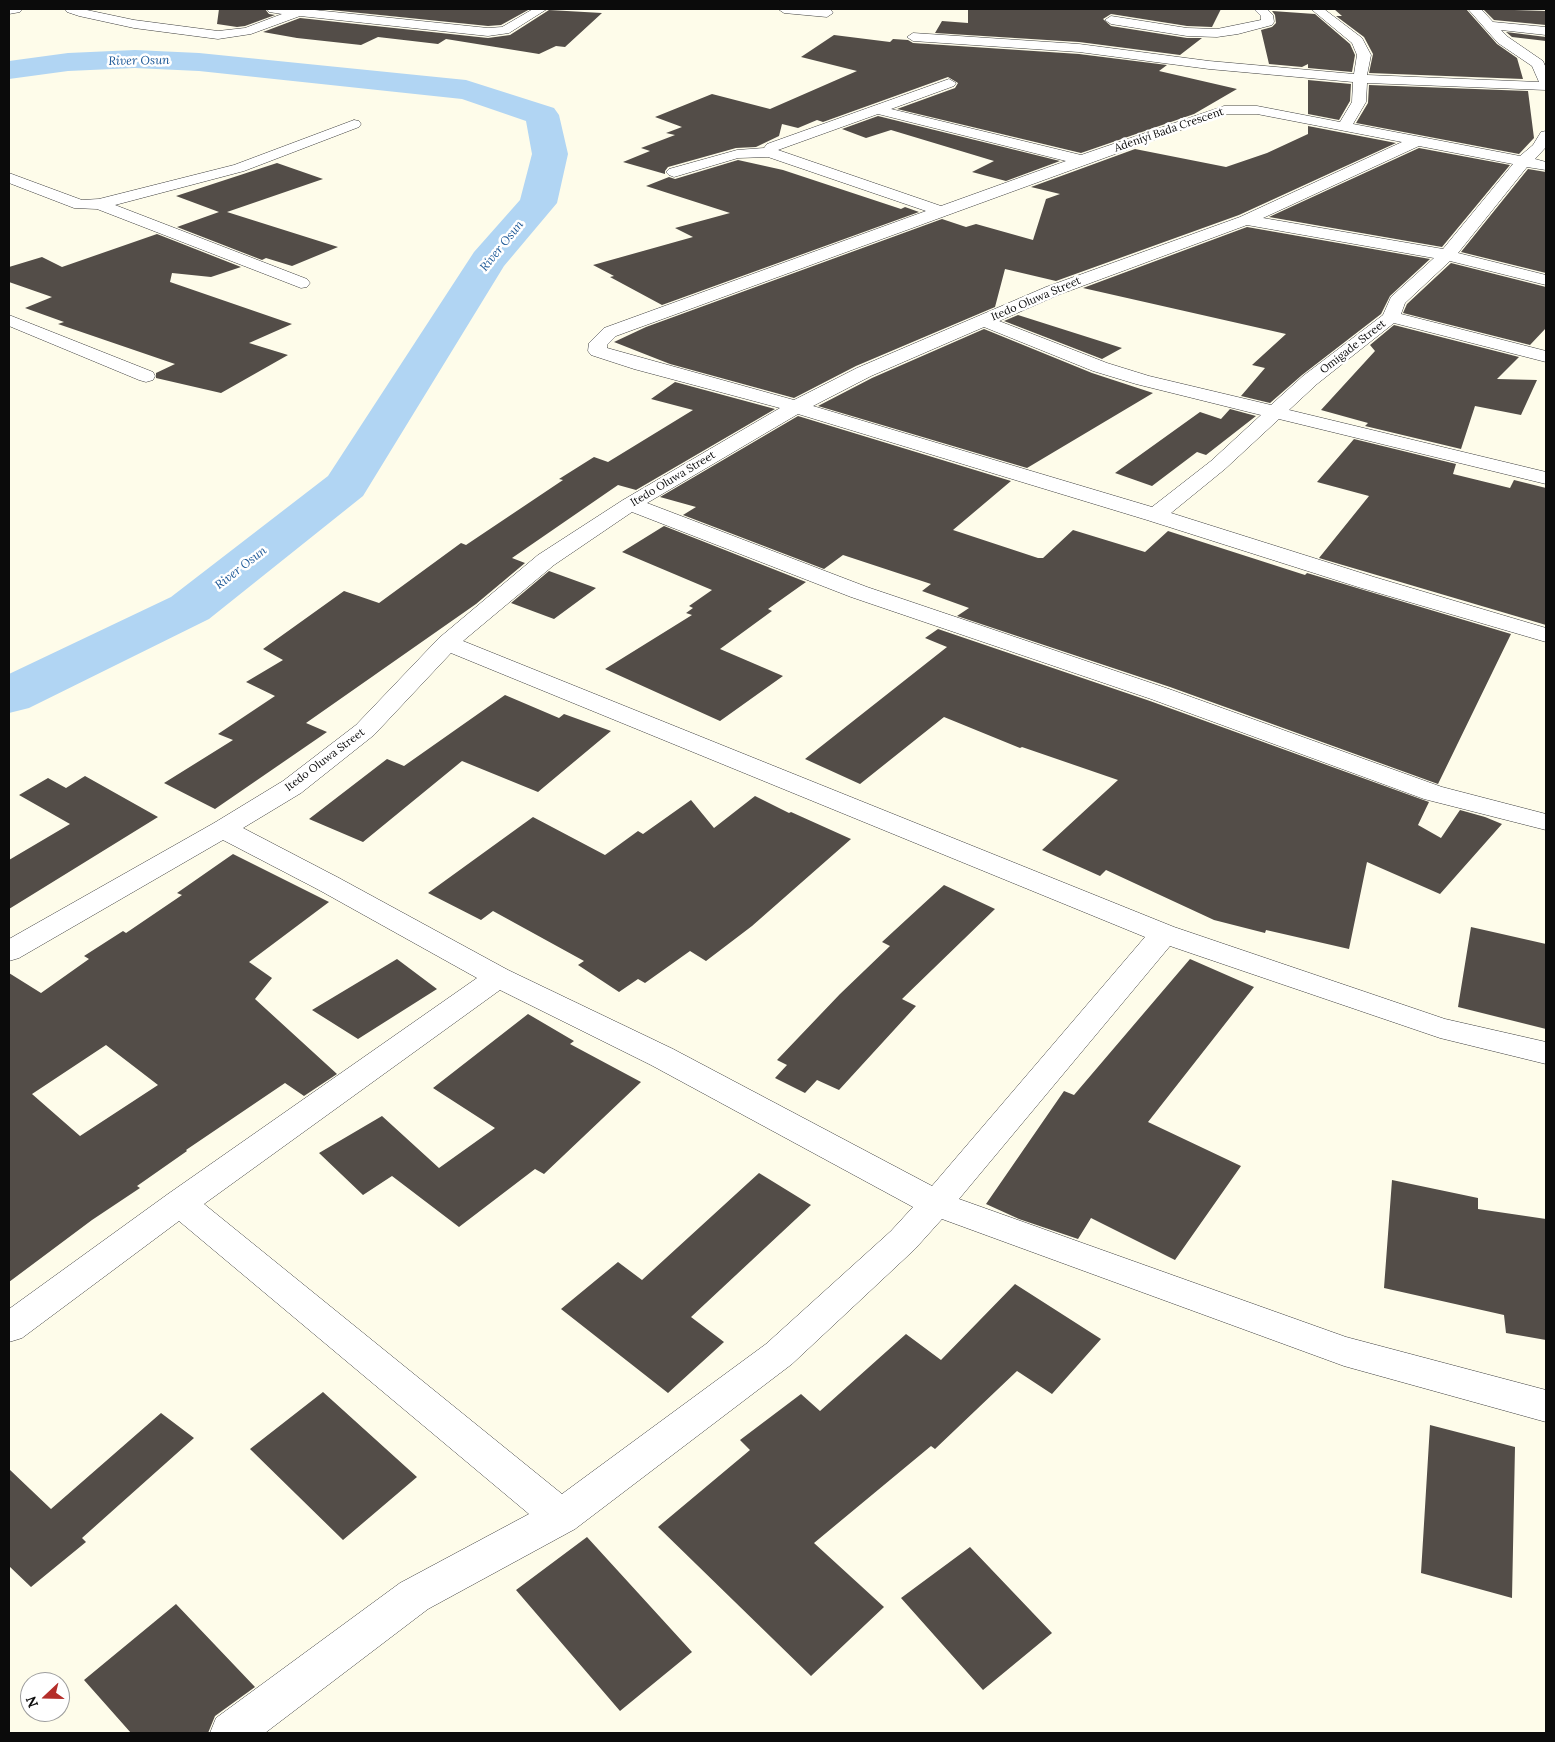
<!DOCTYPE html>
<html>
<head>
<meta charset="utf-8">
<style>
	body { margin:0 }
	#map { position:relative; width:1555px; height:1742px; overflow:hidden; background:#fefcea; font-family:Lora,serif }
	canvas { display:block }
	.frame { position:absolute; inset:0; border:10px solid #0b0b0b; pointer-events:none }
	.north { position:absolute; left:20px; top:1672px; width:50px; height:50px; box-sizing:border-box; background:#fff; border:1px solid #9d9d9d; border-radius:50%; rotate:249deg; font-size:14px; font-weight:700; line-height:20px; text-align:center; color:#0b0b0b }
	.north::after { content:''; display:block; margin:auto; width:18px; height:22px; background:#b42e2a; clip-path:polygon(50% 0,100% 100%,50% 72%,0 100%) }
</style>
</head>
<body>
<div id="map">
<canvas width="1555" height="1742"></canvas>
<div class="frame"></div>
<div class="north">N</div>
</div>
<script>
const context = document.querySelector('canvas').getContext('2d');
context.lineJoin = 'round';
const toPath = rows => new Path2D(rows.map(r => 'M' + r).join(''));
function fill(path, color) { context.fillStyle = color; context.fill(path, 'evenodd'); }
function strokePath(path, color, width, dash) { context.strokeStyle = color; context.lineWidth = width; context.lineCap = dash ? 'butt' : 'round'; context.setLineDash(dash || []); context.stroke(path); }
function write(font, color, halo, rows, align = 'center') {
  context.font = font + ' Lora,serif'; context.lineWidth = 5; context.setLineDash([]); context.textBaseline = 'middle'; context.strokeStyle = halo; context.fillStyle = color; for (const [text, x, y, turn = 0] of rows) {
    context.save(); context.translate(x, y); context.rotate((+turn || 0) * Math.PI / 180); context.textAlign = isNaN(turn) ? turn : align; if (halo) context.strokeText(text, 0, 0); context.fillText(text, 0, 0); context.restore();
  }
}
const river = toPath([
	[135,50,199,53,466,80,554,108,559,115,568,154,557,203,504,266,363,496,209,619,29,708,9,713,9,674,171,597,328,476,474,252,520,200,532,154,526,121,462,99,199,71,135,68,68,71,9,79,9,61,68,53,135,50]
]);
const building = toPath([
	[219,9,265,9,269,14,275,15,245,26,237,27,217,24],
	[321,9,530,9,501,25,488,26],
	[968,9,1221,9,1212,27,1187,26,1111,14,1103,19,1111,26,1187,38,1202,38,1180,55,1079,42,935,33,942,21,968,23],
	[1334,9,1466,9,1497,44,1517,58,1523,79,1369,73,1373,54,1364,37,1336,16,1342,16],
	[1483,9,1546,11,1546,25,1494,20],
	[549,10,602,13,565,47,556,46,539,54,446,39,438,44,378,37,361,45,297,38,263,32,300,18,488,38,510,35],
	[1272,11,1315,14,1350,44,1355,55,1352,72,1308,68,1308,64,1302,67,1269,64,1261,30,1272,27,1276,23,1275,15],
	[1506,32,1546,37,1546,41,1512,37],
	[834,35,890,42,893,39,908,40,913,43,1079,54,1167,65,1159,71,1237,89,1194,114,1081,153,897,109,955,88,958,83,948,77,823,122,817,120,798,128,782,124,779,136,756,147,736,148,668,167,665,171,665,174,623,162,650,151,641,148,675,135,666,133,682,127,655,117,712,94,770,109,857,71,801,57],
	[1308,80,1351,84,1350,101,1339,120,1308,114],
	[1369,85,1528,91,1534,138,1519,154,1356,123,1368,103],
	[878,116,1060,161,1006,181,972,172,994,161,891,130,866,138,842,129],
	[1308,126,1396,143,1239,215,1056,281,1005,269,995,307,856,366,794,398,670,364,614,342,646,327,942,219,966,227,976,224,1033,240,1046,199,1060,194,1031,187,1135,149,1226,167,1267,153,1308,134],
	[1419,148,1510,165,1442,247,1269,217],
	[738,160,783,170,901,209,905,207,919,212,662,305,610,277,614,276,593,265,693,237,675,228,730,213,646,186,669,177,675,179],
	[277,163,323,179,227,212,338,247,292,266,266,258,262,260,177,227,219,212,176,196],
	[1528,169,1546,172,1546,273,1461,252],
	[1247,227,1430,259,1390,296,1381,314,1302,375,1270,403,1241,396,1265,368,1252,365,1286,334,1083,288],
	[157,234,241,267,211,277,172,273,170,282,292,324,249,343,288,355,221,393,156,378,156,373,175,364,58,324,64,322,25,308,52,297,9,282,9,267,42,257,62,267],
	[1451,263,1546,287,1546,328,1530,345,1403,313,1407,304],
	[1018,315,1122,348,1102,359,1004,321],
	[1394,325,1519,357,1497,379,1537,380,1521,415,1475,406,1461,449,1365,426,1368,423,1321,410,1375,351,1370,345],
	[984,329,1092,373,1153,393,1027,468,818,406,872,378],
	[675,382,775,409,636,490,618,485,512,558,525,563,476,604,306,723,327,732,215,809,164,783,233,740,218,734,275,696,246,682,283,660,263,649,344,591,379,603,461,543,466,545,563,480,559,479,594,457,608,462,693,410,651,399],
	[1230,409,1256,416,1206,455,1197,452,1152,486,1115,473,1200,412,1221,419],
	[798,416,1011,481,953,530,1038,558,1043,558,1073,530,1145,552,1168,531,1305,575,1307,573,1511,634,1438,784,1170,687,957,616,969,608,922,591,931,584,843,555,824,569,683,515,696,507,660,497],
	[1354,439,1456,464,1453,474,1510,488,1514,480,1546,488,1546,625,1319,558,1369,496,1317,482],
	[664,526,806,582,768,609,772,611,720,649,783,676,720,721,605,669,692,615,686,613,693,608,689,606,712,590,622,552],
	[549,571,596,588,554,619,511,603],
	[938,629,1150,701,1429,802,1418,825,1441,838,1460,810,1485,817,1502,824,1440,894,1367,862,1349,949,1266,930,1265,933,1214,920,1106,870,1100,876,1042,850,1118,780,1022,747,1020,748,944,717,860,784,805,759,947,647,925,638],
	[505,695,559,718,564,714,611,731,538,792,462,761,363,842,309,819,387,759,404,766],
	[85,776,158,817,9,909,9,860,70,824,19,795,48,778,66,788],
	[755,796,789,813,791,812,851,839,752,926,706,961,690,951,645,983,638,979,619,992,578,965,584,961,493,911,481,920,428,893,533,817,605,855,638,831,643,834,691,800,714,828],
	[233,854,329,902,249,962,272,978,255,999,337,1074,304,1096,285,1083,186,1150,187,1151,137,1186,140,1188,92,1220,9,1282,9,973,41,993,89,959,84,956,123,931,126,933,182,895,177,893],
	[106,1045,158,1085,80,1136,32,1094],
	[944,885,995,909,902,999,916,1006,839,1090,817,1080,805,1093,775,1078,787,1065,777,1060,840,994,890,946,882,942],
	[1471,927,1546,944,1546,1029,1458,1007],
	[397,959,437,989,358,1039,312,1010],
	[1190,959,1254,987,1148,1122,1241,1166,1175,1260,1091,1218,1078,1239,1019,1219,986,1204,1064,1091,1074,1095],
	[528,1014,574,1041,570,1044,641,1082,544,1174,535,1169,459,1227,392,1176,363,1195,319,1153,382,1116,439,1168,495,1128,433,1088],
	[759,1173,811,1205,691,1317,724,1342,668,1393,561,1309,618,1262,642,1280],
	[1392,1180,1478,1198,1478,1209,1546,1219,1546,1340,1506,1333,1504,1315,1384,1288],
	[1015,1284,1101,1339,1052,1394,1017,1371,935,1449,931,1446,814,1543,884,1607,811,1676,658,1527,750,1450,740,1440,801,1394,820,1411,906,1334,941,1360],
	[323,1392,417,1477,343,1540,250,1449],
	[161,1413,194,1438,82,1538,86,1542,31,1587,9,1566,9,1469,51,1509],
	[1430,1425,1515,1447,1512,1598,1421,1573],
	[587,1537,692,1652,620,1711,516,1590],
	[970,1547,1052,1633,983,1690,901,1598],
	[176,1604,255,1687,215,1716,208,1733,131,1733,84,1680]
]);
const minor = toPath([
	[9,9,22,9,20,12,9,14,9,9],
	[65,9,82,9,134,20,218,31,245,28,282,14,269,12,267,9,305,9,488,28,502,27,533,9,547,9,509,33,488,36,300,16,251,34,218,39,134,28,79,16,67,12,65,9],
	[778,9,821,9,831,10,833,13,827,17,784,13,778,9],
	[1254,9,1267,9,1273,15,1274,22,1272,25,1238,34,1217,37,1187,36,1111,24,1105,20,1111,16,1187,28,1217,29,1261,20,1261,16,1254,9],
	[1311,9,1324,9,1362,38,1371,55,1367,75,1539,82,1532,66,1498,43,1468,9,1481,9,1493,22,1546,27,1546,35,1501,30,1508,37,1543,61,1546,68,1546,90,1367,83,1366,102,1353,124,1520,156,1533,145,1541,132,1546,131,1546,147,1535,159,1546,162,1546,170,1527,167,1458,253,1546,275,1546,285,1450,261,1405,303,1401,314,1546,351,1546,362,1394,323,1317,384,1289,410,1546,472,1546,484,1279,419,1225,469,1171,513,1374,577,1546,628,1546,642,1358,587,1147,520,798,414,647,503,867,587,1169,689,1442,787,1546,814,1546,830,1424,799,1151,699,851,597,632,512,554,565,463,641,1174,927,1445,1019,1546,1042,1546,1064,1440,1038,1170,946,959,1199,1346,1337,1546,1390,1546,1422,1344,1366,942,1219,915,1249,792,1364,575,1529,428,1609,265,1733,210,1733,216,1718,400,1583,529,1514,179,1221,22,1338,9,1342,9,1309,168,1194,477,978,319,890,223,840,19,958,9,961,9,939,214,823,283,781,356,725,439,638,538,555,623,500,780,408,634,369,591,355,588,351,589,343,604,328,926,211,768,157,738,158,674,177,669,175,666,172,669,169,737,150,764,148,767,144,949,79,956,83,954,86,891,109,1081,155,1224,106,1257,106,1340,122,1352,102,1353,82,1209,69,1079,52,913,41,907,37,913,33,1079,44,1209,61,1354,74,1357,55,1352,43,1311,9],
	[878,114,1066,161,941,206,778,150,878,114],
	[1225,114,1257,114,1402,142,1240,217,1046,287,857,368,794,400,607,348,607,345,616,336,1225,114],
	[1419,146,1513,164,1443,249,1263,218,1419,146],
	[1247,225,1434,258,1391,297,1383,315,1303,376,1271,405,1149,376,1107,363,999,321,1058,295,1247,225],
	[984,327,1093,371,1136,384,1261,415,1211,461,1152,507,813,406,871,376,984,327],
	[451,653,1145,937,932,1186,673,1049,508,970,339,878,243,828,301,793,374,735,451,653],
	[500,990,651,1065,913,1207,891,1231,766,1344,562,1494,204,1204,500,990],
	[354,120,359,121,361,124,359,127,244,171,115,205,307,279,310,283,307,287,301,288,97,209,74,208,9,183,9,173,82,200,99,199,234,165,354,120],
	[9,315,153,372,155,376,153,380,146,382,139,380,9,326,9,315]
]);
const farStreetnames = [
	["Adeniyi Bada Crescent",1169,130,-19],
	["Itedo Oluwa Street",1036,299,-23],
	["Omigade Street",1353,347,-38],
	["Itedo Oluwa Street",673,479,-31],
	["Itedo Oluwa Street",325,760,-37]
];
const farWaternames = [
	["River Osun",139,61,-1],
	["River Osun",502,246,-51],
	["River Osun",241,568,-38]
];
fill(river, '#b1d5f3');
fill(building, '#534d48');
strokePath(minor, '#3e3e3e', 1);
fill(minor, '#fff');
write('11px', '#0b0b0b', '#fff', farStreetnames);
write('italic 12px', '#1b5796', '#fff', farWaternames);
</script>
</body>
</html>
